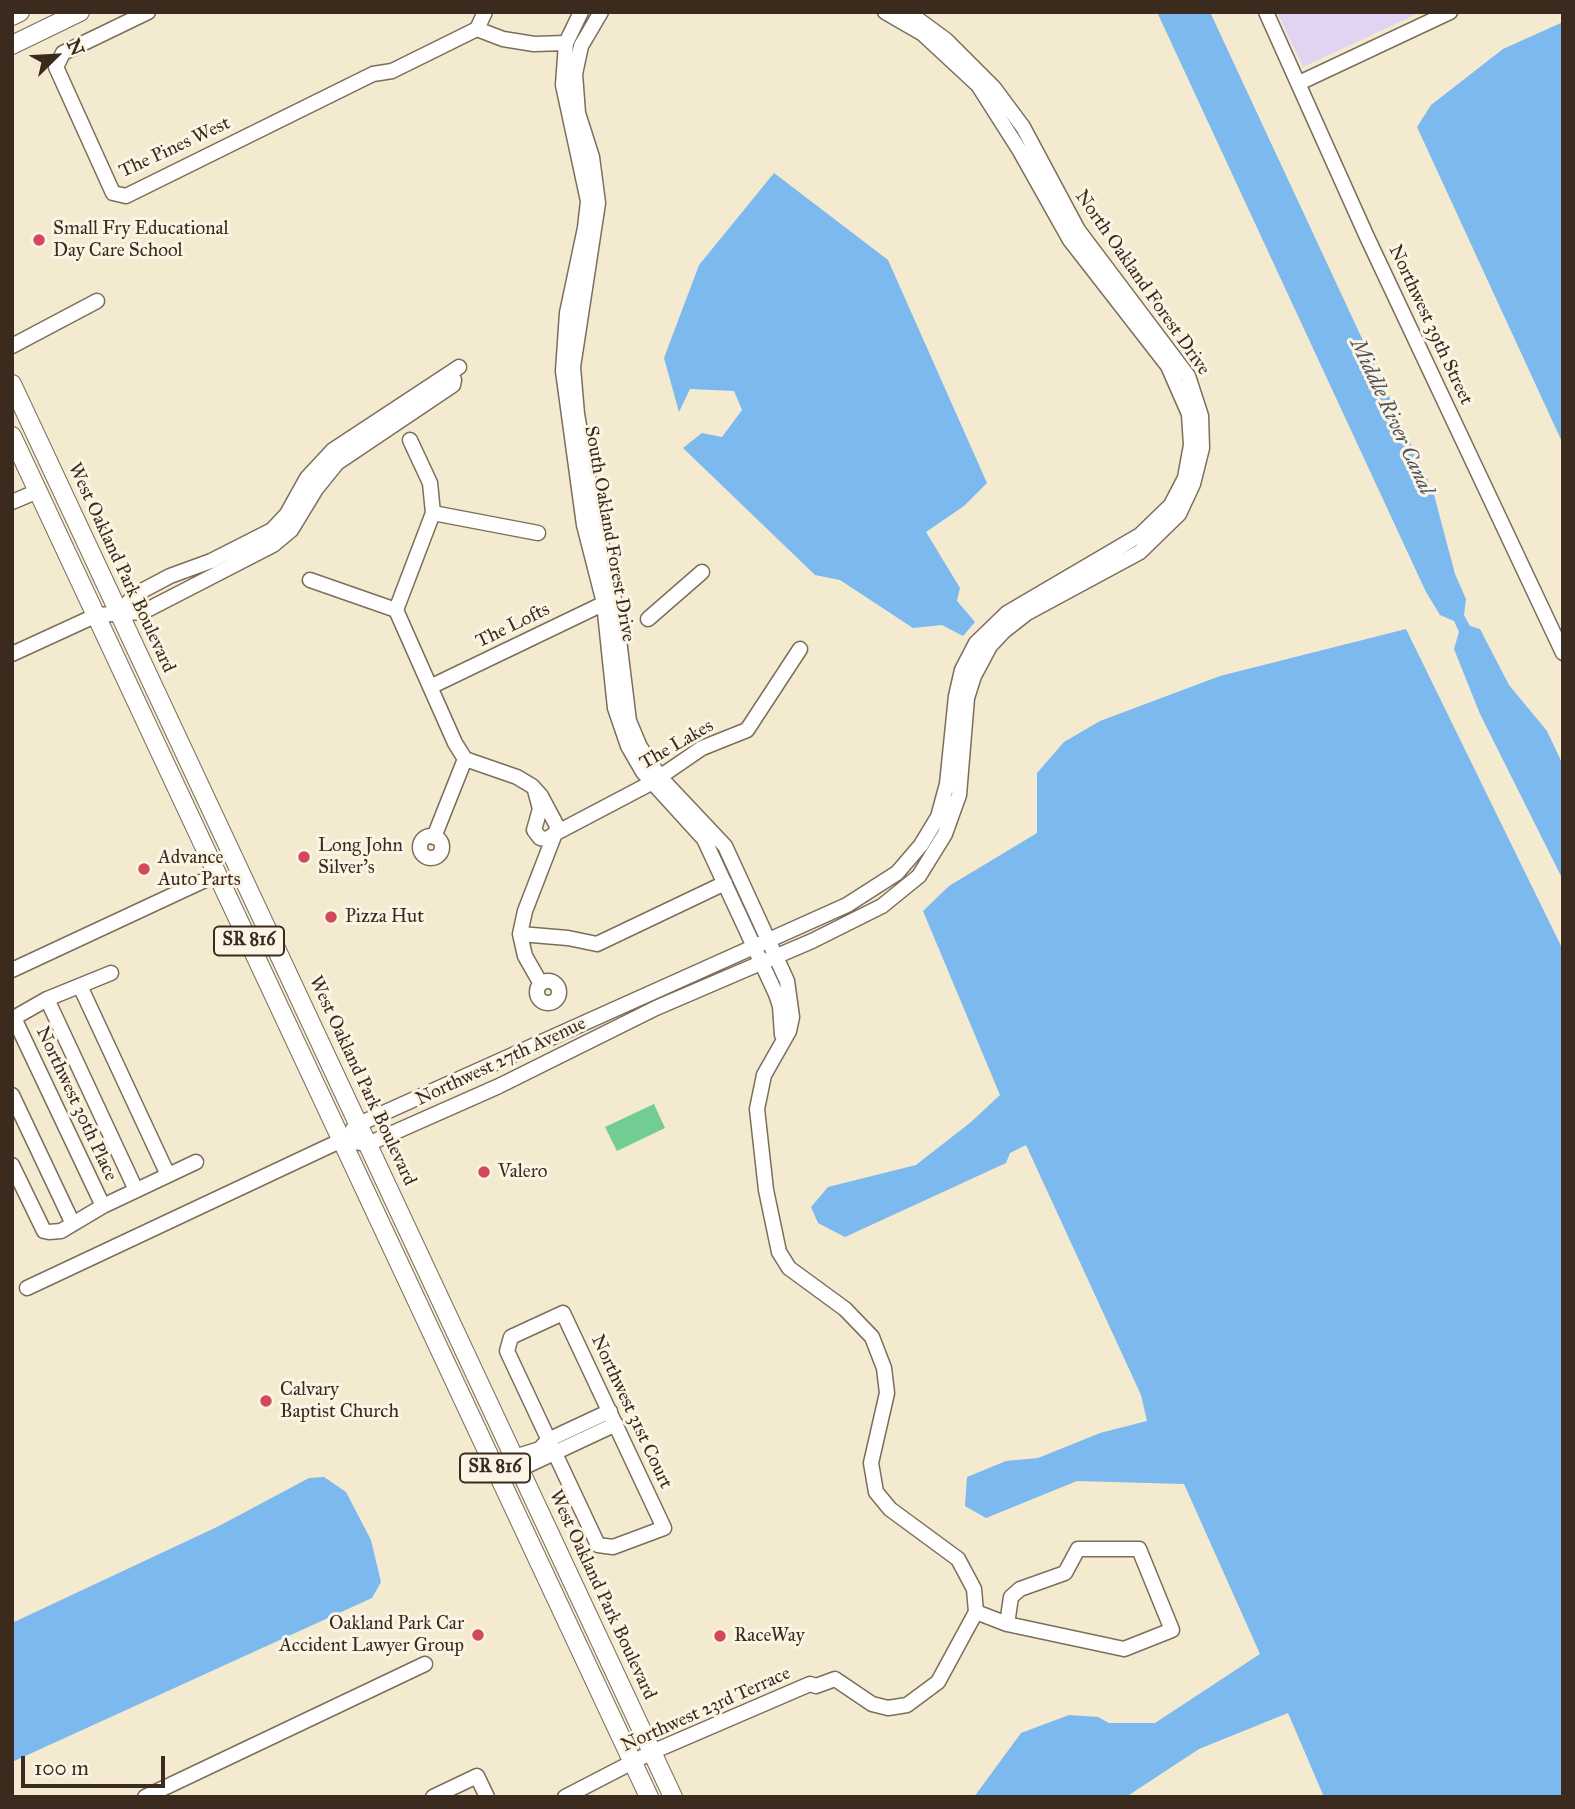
<!DOCTYPE html>
<html>
<head>
<meta charset="utf-8">
<style>
	body { margin:0 }
	#map { position:relative; width:1575px; height:1809px; overflow:hidden; background:#f4ead0; font-family:"IM FELL Great Primer",serif }
	canvas { display:block }
	.frame { position:absolute; inset:0; border:14px solid #3b2a1e; pointer-events:none }
	.north { position:absolute; left:21px; top:21px; width:70px; height:70px; -webkit-text-stroke:5px #fcf5e5; paint-order:stroke; rotate:66deg; font-size:19px; font-weight:700; line-height:28px; text-align:center; color:#3b2a1e }
	.north::after { content:''; display:block; margin:auto; width:24px; height:32px; background:#3b2a1e; clip-path:polygon(50% 0,100% 100%,50% 72%,0 100%) }
	.scale { position:absolute; left:21px; top:1756px; width:144px; height:32px; box-sizing:border-box; border:4px solid #3b2a1e; border-top:0; padding-left:9px; font-size:21px; line-height:24px; white-space:nowrap; color:#3b2a1e; -webkit-text-stroke:5px #fcf5e5; paint-order:stroke }
</style>
</head>
<body>
<div id="map">
<canvas width="1575" height="1809"></canvas>
<div class="frame"></div>
<div class="north">N</div>
<div class="scale">100 m</div>
</div>
<script>
const context = document.querySelector('canvas').getContext('2d');
context.lineJoin = 'round';
function fill(path, color) { context.fillStyle = color; context.fill(path, 'evenodd'); }
const toPath = rows => new Path2D(rows.map(r => 'M' + r).join(''));
function strokePath(path, color, width, dash) { context.strokeStyle = color; context.lineWidth = width; context.lineCap = dash ? 'butt' : 'round'; context.setLineDash(dash || []); context.stroke(path); }
function write(font, color, halo, rows, align = 'center') {
  context.font = font + ' "IM FELL Great Primer",serif'; context.lineWidth = 6; context.setLineDash([]); context.textBaseline = 'middle'; context.strokeStyle = halo; context.fillStyle = color; for (const [text, x, y, turn = 0] of rows) {
    context.save(); context.translate(x, y); context.rotate((+turn || 0) * Math.PI / 180); context.textAlign = isNaN(turn) ? turn : align; if (halo) context.strokeText(text, 0, 0); context.fillText(text, 0, 0); context.restore();
  }
}
const built = toPath([
	[1277,12,1421,12,1303,67]
]);
const green = toPath([
	[654,1104,665,1128,617,1151,605,1127]
]);
const water = toPath([
	[1157,12,1210,12,1433,491,1455,574,1466,599,1464,615,1470,626,1480,629,1509,685,1547,731,1563,765,1563,880,1480,714,1454,649,1459,632,1454,621,1440,615,1426,592],
	[1563,22,1563,444,1417,127,1431,105,1503,49],
	[774,173,888,260,987,483,964,506,926,532,960,588,957,601,975,622,963,636,942,625,913,628,840,580,815,575,683,448,702,433,722,437,742,410,734,391,690,389,679,412,664,358,699,265],
	[1406,629,1563,950,1563,1797,1324,1797,1288,1713,1199,1749,1126,1797,974,1797,1021,1733,1069,1715,1098,1717,1109,1723,1155,1723,1260,1654,1184,1484,1077,1481,986,1518,965,1506,967,1477,1006,1461,1038,1458,1100,1433,1147,1421,1141,1395,1026,1145,1010,1153,1006,1163,845,1237,818,1223,811,1207,828,1187,916,1165,971,1122,1000,1095,923,911,949,886,1037,833,1037,773,1064,742,1100,721,1220,676],
	[324,1477,346,1492,371,1540,381,1582,372,1598,12,1762,12,1623,219,1526,309,1478]
]);
const minor = toPath([
	[148,12,63,53,56,67,113,193,126,196,373,74,392,71,477,29],
	[485,12,477,29,503,39,534,44,566,43],
	[581,12,566,43,563,85,588,201,585,228,567,313,563,371,584,525,604,603,615,708,628,746,643,772,704,839,776,994,780,1006,782,1035],
	[601,12,581,46,575,74,578,113,592,157,598,203,573,367,577,414,595,517,614,599,629,721,640,747,660,777,725,846,787,981,792,1017,789,1031,764,1075,757,1109,766,1190,779,1252,789,1268,845,1309,872,1337,884,1368,887,1393,871,1463,876,1492,890,1509,958,1559,974,1589,976,1612],
	[1266,12,1367,237,1563,653],
	[1299,83,1450,12],
	[12,346,97,301],
	[12,502,38,491],
	[433,513,538,533],
	[310,580,396,610,455,743,465,759],
	[396,610,433,513,430,483,410,440],
	[119,612,136,594,170,576,211,561,272,530,287,514,307,478,333,450,459,367],
	[648,619,702,572],
	[12,654,97,615,143,612,273,545,291,530,316,489,337,463,453,385,454,380,450,373],
	[430,687,611,600],
	[465,759,517,777,532,786,541,796,557,826,556,833,547,839,540,838,534,830,540,809,535,790],
	[556,833,651,783,702,748,747,730,800,649],
	'420 847a11 11 0 1 1 22 0a11 11 0 1 1-22 0Z',
	[434,837,465,759],
	[520,934,568,938,597,944,725,883],
	[12,970,218,874],
	'537 992a11 11 0 1 1 22 0a11 11 0 1 1-22 0Z',
	[541,984,525,956,520,934,525,911,554,836],
	[80,986,168,1175],
	[47,999,136,1190],
	[14,1018,103,1206],
	[12,1019,47,999,111,973],
	[12,1095,73,1224],
	[353,1129,359,1124,847,905,897,873,921,845,938,817,947,784,956,696,962,670,976,643,1007,613,1140,535,1171,505,1185,478,1191,445,1189,414,1168,366,1070,240,1020,151,978,85,923,34,885,12],
	[12,1165,44,1231,49,1232,61,1231,103,1206,196,1162],
	[27,1288,342,1140,368,1144,499,1086,656,1008,812,941,882,906,919,876,945,834,959,795,967,698,974,676,990,646,1004,631,1027,613,1140,552,1179,514,1193,484,1202,448,1201,416,1188,376,1078,230,1023,127,994,88,946,40,908,12],
	[563,1313,664,1528,613,1547,598,1545,507,1351,511,1337,563,1313],
	[514,1457,540,1449,548,1440,610,1411],
	[520,1469,616,1424],
	[976,1612,1007,1624,1124,1649,1172,1630,1139,1549,1078,1549,1065,1573,1020,1589,1011,1597,1007,1624],
	[145,1797,425,1664],
	[433,1797,477,1776,487,1797],
	[565,1797,652,1752,810,1684,816,1686,835,1679,872,1704,888,1708,907,1705,938,1682,976,1612]
]);
const major = toPath([
	[12,16,20,12],
	[12,45,80,12],
	[12,384,673,1797],
	[12,436,649,1797]
]);
const markers = [
	[39,240,7,"#d1495b"],
	[304,857,7,"#d1495b"],
	[144,869,7,"#d1495b"],
	[331,917,7,"#d1495b"],
	[484,1172,7,"#d1495b"],
	[266,1401,7,"#d1495b"],
	[478,1635,7,"#d1495b"],
	[720,1636,7,"#d1495b"]
];
const shields = [
	[249,941,70],
	[495,1468,70]
];
const shieldNames = [
	["SR 816",249,941],
	["SR 816",495,1468]
];
const streetNames = [
	["The Pines West",175,148,-25],
	["North Oakland Forest Drive",1142,283,55],
	["Northwest 39th Street",1430,325,65],
	["South Oakland Forest Drive",609,534,80],
	["West Oakland Park Boulevard",121,568,65],
	["The Lofts",513,626,-26],
	["The Lakes",677,745,-30],
	["Northwest 27th Avenue",501,1062,-25],
	["West Oakland Park Boulevard",362,1081,65],
	["Northwest 30th Place",76,1104,65],
	["Northwest 31st Court",631,1412,65],
	["West Oakland Park Boulevard",602,1595,65],
	["Northwest 23rd Terrace",706,1710,-24]
];
const poiNames = [
	["Small Fry Educational",53,229],
	["Day Care School",53,251],
	["Long John",318,846],
	["Silver's",318,868],
	["Advance",158,858],
	["Auto Parts",158,880],
	["Pizza Hut",345,917],
	["Valero",498,1172],
	["Calvary",280,1390],
	["Baptist Church",280,1412],
	["Oakland Park Car",464,1624,"right"],
	["Accident Lawyer Group",464,1646,"right"],
	["RaceWay",734,1636]
];
const waterNames = [
	["Middle River Canal",1391,417,65]
];
fill(built, '#e1d4f3');
fill(green, '#72cd94');
fill(water, '#7bb9ef');
strokePath(minor, '#7c6d5c', 17);
strokePath(major, '#7c6d5c', 20);
strokePath(minor, '#fff', 14);
strokePath(major, '#fff', 18);
for (const [x, y, r, color] of markers) { const dot = new Path2D(); dot.arc(x, y, r, 0, 2 * Math.PI); context.fillStyle = color; context.fill(dot); strokePath(dot, '#fcf5e5', 2.5); }
for (const [x, y, w] of shields) { const box = new Path2D(); box.roundRect(x - w / 2, y - 14.5, w, 29, 5); context.fillStyle = '#fcf5e5'; context.fill(box); strokePath(box, '#3b2a1e', 2); }
write('bold 18px', '#3b2a1e', null, shieldNames);
write('19px', '#3b2a1e', '#fcf5e5', streetNames);
write('19px', '#3b2a1e', '#fcf5e5', poiNames, 'left');
write('italic 21px', '#4e555d', '#fcf5e5', waterNames);
</script>
</body>
</html>
